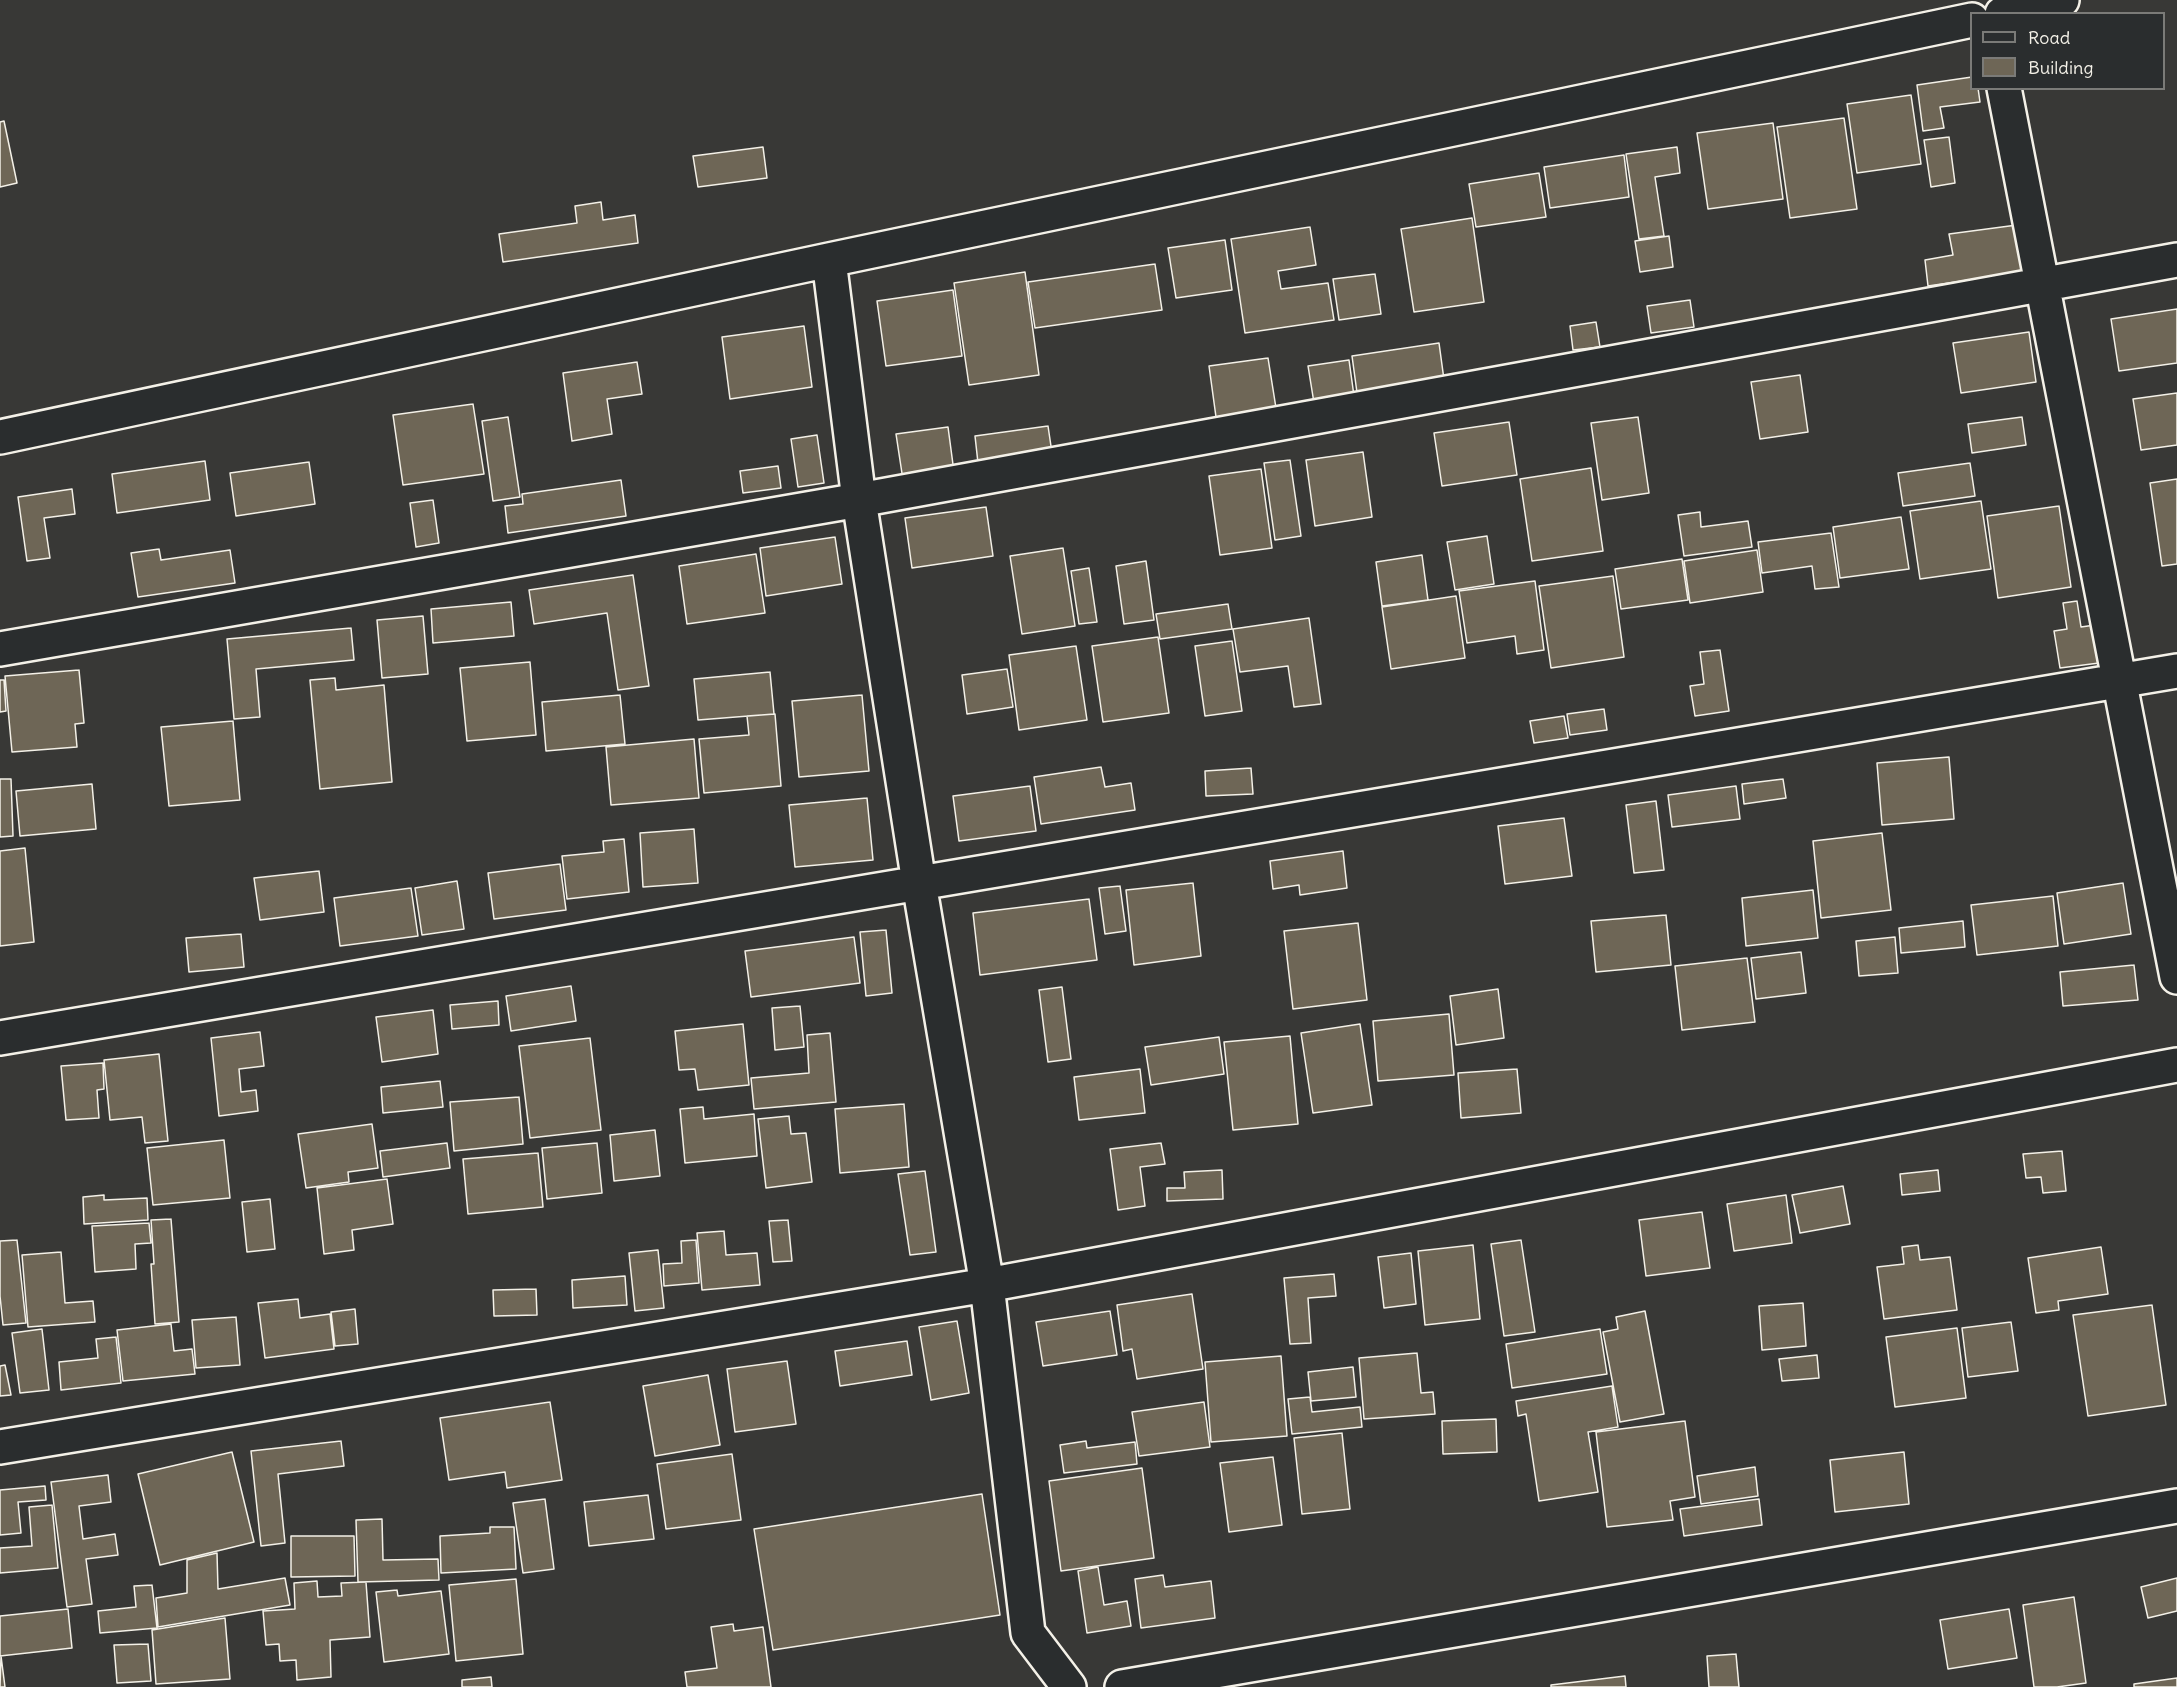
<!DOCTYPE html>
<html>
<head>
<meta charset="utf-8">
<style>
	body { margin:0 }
	#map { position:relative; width:2177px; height:1687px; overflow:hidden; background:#383836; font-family:Delius,sans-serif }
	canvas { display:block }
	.legend { position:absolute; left:1970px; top:12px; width:195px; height:78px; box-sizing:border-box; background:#2a2d2e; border:2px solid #7b7b78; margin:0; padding:8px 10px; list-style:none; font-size:18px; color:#f4f1e8 }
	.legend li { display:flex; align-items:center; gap:12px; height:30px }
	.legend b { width:30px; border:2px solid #7b7b78 }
</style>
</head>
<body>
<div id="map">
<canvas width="2177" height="1687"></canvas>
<ul class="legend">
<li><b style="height:8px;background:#2a2d2e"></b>Road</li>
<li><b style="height:16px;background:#6e6656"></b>Building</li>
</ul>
</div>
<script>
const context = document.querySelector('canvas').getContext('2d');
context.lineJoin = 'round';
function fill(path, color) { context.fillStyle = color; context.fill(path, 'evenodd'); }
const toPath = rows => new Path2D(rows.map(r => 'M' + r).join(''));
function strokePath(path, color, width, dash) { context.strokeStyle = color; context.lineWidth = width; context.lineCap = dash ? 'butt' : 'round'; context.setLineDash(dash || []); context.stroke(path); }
const building = toPath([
	[1972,77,1972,88,1978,88,1980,102,1940,107,1944,128,1923,131,1917,85,1972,77],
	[1911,95,1921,164,1857,173,1847,104,1911,95],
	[1844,118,1857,209,1790,218,1777,127,1844,118],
	[4,121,17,183,0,187,0,122,4,121],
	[1773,123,1783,199,1708,209,1697,133,1773,123],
	[1949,137,1955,183,1931,187,1924,140,1949,137],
	[763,147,767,178,698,187,693,156,763,147],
	[1677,147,1680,173,1655,177,1664,236,1639,239,1626,154,1677,147],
	[1624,155,1629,197,1550,208,1544,167,1624,155],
	[1539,173,1546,217,1476,227,1469,184,1539,173],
	[601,202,603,220,635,215,638,243,503,262,499,234,577,223,575,206,601,202],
	[1472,218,1484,302,1414,312,1401,229,1472,218],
	[2017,225,2024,272,1928,286,1925,260,1953,255,1949,234,2017,225],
	[1310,227,1316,265,1278,271,1281,289,1328,283,1334,320,1245,333,1231,239,1310,227],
	[1669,236,1673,267,1640,272,1635,241,1669,236],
	[1225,240,1232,290,1176,298,1168,248,1225,240],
	[1155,264,1162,310,1035,328,1028,282,1155,264],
	[1025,272,1039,375,969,385,954,283,1025,272],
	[1375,274,1381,314,1339,320,1333,279,1375,274],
	[953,290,962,356,886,366,877,301,953,290],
	[1690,300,1694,327,1651,333,1647,306,1690,300],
	[2177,309,2177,363,2119,371,2111,319,2177,309],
	[1596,322,1600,347,1573,350,1570,326,1596,322],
	[804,326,812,387,730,399,722,337,804,326],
	[2029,332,2036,382,1961,393,1953,343,2029,332],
	[1439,343,1445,387,1358,400,1352,356,1439,343],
	[1268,358,1276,408,1216,417,1209,366,1268,358],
	[1349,360,1355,403,1315,409,1308,366,1349,360],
	[637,362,642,394,607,399,612,434,572,441,563,373,637,362],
	[1800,375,1808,432,1760,439,1751,382,1800,375],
	[2177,393,2177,445,2141,450,2133,399,2177,393],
	[473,404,484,474,403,485,393,415,473,404],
	[508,417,520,497,493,501,482,421,508,417],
	[1638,417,1649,493,1602,500,1591,423,1638,417],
	[2022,417,2026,445,1972,453,1968,424,2022,417],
	[1509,422,1517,475,1442,486,1434,433,1509,422],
	[1048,426,1052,453,978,463,975,436,1048,426],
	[948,427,954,472,903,480,896,434,948,427],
	[817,435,824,483,798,487,791,439,817,435],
	[1363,452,1372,517,1315,526,1306,460,1363,452],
	[1290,460,1301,536,1275,540,1264,463,1290,460],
	[205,461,210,500,117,513,112,474,205,461],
	[309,462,315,504,236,516,230,473,309,462],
	[1970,463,1975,496,1903,506,1898,473,1970,463],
	[778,466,781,488,743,493,740,471,778,466],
	[1591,468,1603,551,1532,561,1520,479,1591,468],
	[1261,469,1272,548,1220,555,1209,476,1261,469],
	[2177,479,2177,564,2162,566,2150,483,2177,479],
	[621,480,626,516,508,533,505,506,523,504,522,494,621,480],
	[72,489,75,514,44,518,50,558,27,561,18,497,72,489],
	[433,500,439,543,416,547,410,503,433,500],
	[1981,501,1991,569,1920,579,1910,511,1981,501],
	[2059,506,2071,587,1998,598,1987,516,2059,506],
	[986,507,993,556,912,568,905,518,986,507],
	[1700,512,1701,527,1748,521,1752,547,1684,556,1678,515,1700,512],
	[1901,517,1909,569,1840,578,1833,527,1901,517],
	[1831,533,1839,587,1815,589,1812,566,1762,573,1758,542,1831,533],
	[1487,536,1494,584,1455,590,1447,542,1487,536],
	[835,537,842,584,766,596,760,548,835,537],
	[1063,548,1075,626,1022,634,1010,556,1063,548],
	[159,549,161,560,230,550,235,583,138,597,131,553,159,549],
	[1757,550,1763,592,1690,603,1684,561,1757,550],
	[756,554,765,613,687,624,679,566,756,554],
	[1422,555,1428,600,1382,606,1376,562,1422,555],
	[1682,559,1688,600,1621,609,1615,569,1682,559],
	[1146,561,1154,620,1124,624,1116,566,1146,561],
	[1089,568,1097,622,1079,624,1071,571,1089,568],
	[633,575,649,686,618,690,607,613,534,624,529,590,633,575],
	[1613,576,1624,657,1551,668,1539,586,1613,576],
	[1535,581,1544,650,1517,654,1515,636,1467,643,1459,591,1535,581],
	[1456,596,1465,658,1391,669,1382,607,1456,596],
	[2077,601,2081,627,2102,624,2107,662,2060,668,2054,631,2067,629,2063,603,2077,601],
	[511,602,514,636,433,643,431,609,511,602],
	[1228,604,1232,629,1160,639,1156,614,1228,604],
	[423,616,428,674,382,678,377,620,423,616],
	[1309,618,1321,704,1294,707,1288,666,1240,672,1233,629,1309,618],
	[351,628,354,660,256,669,260,717,234,719,227,639,351,628],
	[1158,637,1169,713,1103,722,1092,646,1158,637],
	[1232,641,1242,711,1205,716,1195,646,1232,641],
	[1076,646,1087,720,1019,730,1009,655,1076,646],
	[1720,650,1729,711,1695,716,1690,686,1704,684,1700,652,1720,650],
	[530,662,536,735,467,741,460,668,530,662],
	[1007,669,1013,707,967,714,962,675,1007,669],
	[79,670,84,723,75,724,77,747,12,752,5,676,79,670],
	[770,672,774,714,698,720,694,679,770,672],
	[335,678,336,690,384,685,392,782,320,789,310,680,335,678],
	[0,680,4,680,6,711,0,712,0,680],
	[620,695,625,744,546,751,542,702,620,695],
	[862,695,869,771,799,777,792,701,862,695],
	[1604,709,1607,730,1570,735,1567,714,1604,709],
	[775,714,781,786,704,793,699,739,749,735,747,716,775,714],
	[1564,716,1568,738,1534,743,1530,721,1564,716],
	[233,721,240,800,169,806,161,727,233,721],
	[694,739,699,798,611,805,606,747,694,739],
	[1949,757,1954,819,1882,825,1877,763,1949,757],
	[1101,767,1105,787,1131,783,1135,810,1041,824,1034,777,1101,767],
	[1251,768,1253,794,1206,796,1205,771,1251,768],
	[0,779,11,779,13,836,0,837,0,779],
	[1783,779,1786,798,1744,804,1742,784,1783,779],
	[92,784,96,829,20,836,16,791,92,784],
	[1030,786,1036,831,959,841,953,796,1030,786],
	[1736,786,1740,819,1672,827,1668,795,1736,786],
	[867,798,873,860,795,867,789,805,867,798],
	[1656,801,1664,870,1634,873,1626,805,1656,801],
	[1564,818,1572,876,1505,884,1498,826,1564,818],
	[694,829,698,883,643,887,640,833,694,829],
	[1882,833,1891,910,1821,918,1813,841,1882,833],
	[624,839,629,892,567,899,562,856,604,852,603,841,624,839],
	[25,848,34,942,0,946,0,851,25,848],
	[1343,851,1347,888,1300,895,1299,885,1273,889,1270,861,1343,851],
	[560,864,566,910,494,919,488,873,560,864],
	[319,871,324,912,260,920,254,878,319,871],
	[457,881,464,929,422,935,415,888,457,881],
	[1193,883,1201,956,1134,965,1126,890,1193,883],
	[2123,883,2131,934,2064,944,2057,893,2123,883],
	[1120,886,1126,931,1105,934,1099,888,1120,886],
	[411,888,418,936,340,946,334,898,411,888],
	[1813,890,1818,938,1746,946,1742,898,1813,890],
	[2053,896,2058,946,1977,955,1971,905,2053,896],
	[1089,899,1097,960,980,975,973,913,1089,899],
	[1666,915,1671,965,1596,972,1591,921,1666,915],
	[1963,921,1965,947,1901,953,1899,928,1963,921],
	[1358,923,1367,1000,1293,1009,1284,931,1358,923],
	[886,930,892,993,866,996,860,932,886,930],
	[241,934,244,967,189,972,186,938,241,934],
	[854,937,860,983,751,997,745,951,854,937],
	[1895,937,1898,973,1859,976,1856,941,1895,937],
	[1801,952,1806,993,1756,999,1751,958,1801,952],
	[1747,958,1755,1022,1682,1030,1675,966,1747,958],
	[2134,965,2138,1000,2063,1006,2060,972,2134,965],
	[571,986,576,1021,511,1031,506,996,571,986],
	[1062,987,1071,1059,1048,1062,1039,990,1062,987],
	[1498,989,1504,1038,1456,1045,1450,996,1498,989],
	[498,1001,499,1025,452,1029,450,1005,498,1001],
	[800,1006,804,1047,775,1050,772,1008,800,1006],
	[433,1010,438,1054,382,1062,376,1017,433,1010],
	[1449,1014,1454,1075,1378,1081,1373,1021,1449,1014],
	[743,1024,749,1085,698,1090,695,1069,679,1070,675,1031,743,1024],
	[1360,1024,1372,1105,1313,1113,1301,1033,1360,1024],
	[260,1032,264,1066,239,1069,241,1092,256,1090,258,1111,219,1116,211,1038,260,1032],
	[830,1033,836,1102,754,1109,751,1078,809,1073,807,1035,830,1033],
	[1290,1036,1298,1124,1233,1130,1224,1042,1290,1036],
	[1219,1037,1224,1074,1151,1085,1145,1047,1219,1037],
	[590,1038,601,1130,530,1138,519,1046,590,1038],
	[159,1054,168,1141,145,1143,142,1117,110,1120,104,1060,159,1054],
	[103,1063,104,1089,97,1090,99,1118,66,1120,61,1066,103,1063],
	[1140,1069,1145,1113,1079,1120,1074,1077,1140,1069],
	[1517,1069,1521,1113,1461,1118,1458,1073,1517,1069],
	[440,1081,443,1107,383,1113,381,1087,440,1081],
	[519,1097,523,1144,454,1151,450,1102,519,1097],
	[904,1104,909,1167,840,1173,835,1109,904,1104],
	[703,1107,704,1119,754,1114,757,1156,685,1163,680,1109,703,1107],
	[789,1116,791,1134,806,1133,812,1182,766,1188,758,1119,789,1116],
	[372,1124,378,1168,348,1172,349,1182,306,1188,298,1134,372,1124],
	[655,1130,660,1176,614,1181,610,1135,655,1130],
	[224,1140,230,1198,153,1205,147,1148,224,1140],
	[447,1143,450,1168,383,1177,380,1151,447,1143],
	[597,1143,602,1193,547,1199,542,1148,597,1143],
	[1161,1143,1165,1164,1140,1167,1145,1206,1118,1210,1110,1149,1161,1143],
	[2062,1151,2066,1191,2043,1193,2041,1177,2026,1178,2023,1154,2062,1151],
	[538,1153,543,1207,468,1214,463,1159,538,1153],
	[1222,1170,1223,1199,1167,1201,1167,1188,1185,1188,1184,1172,1222,1170],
	[1938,1170,1940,1191,1902,1195,1900,1174,1938,1170],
	[925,1171,936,1252,910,1255,898,1174,925,1171],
	[387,1179,393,1224,352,1230,354,1250,324,1254,317,1188,387,1179],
	[1843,1186,1850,1224,1800,1233,1792,1195,1843,1186],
	[104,1195,104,1200,147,1198,148,1220,84,1224,83,1197,104,1195],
	[1786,1195,1792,1243,1734,1251,1727,1204,1786,1195],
	[270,1199,275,1249,247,1252,242,1202,270,1199],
	[1702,1212,1710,1268,1646,1276,1639,1220,1702,1212],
	[171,1219,179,1322,155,1324,151,1264,154,1264,151,1220,171,1219],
	[788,1220,792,1261,773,1262,769,1221,788,1220],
	[149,1223,151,1243,135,1244,136,1269,95,1272,92,1226,149,1223],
	[724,1231,726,1255,757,1253,760,1285,702,1290,697,1233,724,1231],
	[17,1240,26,1323,3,1325,0,1296,0,1241,17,1240],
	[696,1240,699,1283,664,1286,663,1264,682,1263,681,1241,696,1240],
	[1521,1240,1535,1332,1504,1336,1491,1244,1521,1240],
	[1473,1245,1480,1319,1425,1325,1418,1251,1473,1245],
	[1918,1245,1920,1260,1950,1257,1957,1310,1884,1319,1877,1267,1904,1264,1902,1247,1918,1245],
	[2101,1247,2108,1294,2058,1301,2059,1310,2036,1313,2028,1258,2101,1247],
	[658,1250,664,1308,635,1311,629,1253,658,1250],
	[61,1252,65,1303,93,1301,95,1322,28,1327,22,1255,61,1252],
	[1411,1253,1416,1304,1384,1308,1378,1257,1411,1253],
	[1334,1274,1336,1296,1308,1298,1311,1343,1290,1344,1284,1278,1334,1274],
	[625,1276,627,1305,573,1308,572,1280,625,1276],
	[536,1289,537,1315,494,1316,493,1290,536,1289],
	[1192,1294,1203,1369,1137,1379,1132,1349,1123,1351,1117,1305,1192,1294],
	[298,1299,300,1318,330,1314,334,1349,265,1358,258,1303,298,1299],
	[1803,1303,1806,1346,1762,1350,1759,1306,1803,1303],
	[2152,1305,2166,1405,2088,1416,2073,1315,2152,1305],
	[355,1309,358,1344,335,1346,331,1312,355,1309],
	[1110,1311,1117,1355,1043,1366,1036,1322,1110,1311],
	[1645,1311,1664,1414,1620,1422,1603,1332,1618,1329,1616,1317,1645,1311],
	[236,1317,240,1365,196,1368,192,1320,236,1317],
	[957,1321,969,1393,931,1400,919,1327,957,1321],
	[2011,1322,2018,1371,1968,1377,1962,1328,2011,1322],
	[171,1324,174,1351,192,1349,195,1374,123,1381,117,1330,171,1324],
	[1957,1328,1966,1398,1895,1407,1886,1337,1957,1328],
	[42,1329,49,1390,20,1393,12,1333,42,1329],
	[1600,1329,1607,1374,1512,1388,1506,1344,1600,1329],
	[116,1337,121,1383,61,1390,59,1362,98,1358,96,1339,116,1337],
	[907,1341,912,1375,840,1386,835,1351,907,1341],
	[1417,1353,1421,1393,1433,1392,1435,1414,1364,1419,1359,1358,1417,1353],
	[1817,1355,1819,1378,1782,1381,1779,1359,1817,1355],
	[1281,1356,1287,1436,1211,1442,1205,1362,1281,1356],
	[787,1361,796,1424,735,1432,727,1369,787,1361],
	[5,1365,11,1395,0,1396,0,1366,5,1365],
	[1353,1367,1356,1397,1311,1401,1308,1372,1353,1367],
	[708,1375,720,1445,655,1456,643,1386,708,1375],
	[1612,1386,1618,1427,1588,1432,1598,1492,1539,1501,1526,1414,1518,1416,1516,1401,1612,1386],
	[1310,1397,1312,1412,1360,1407,1362,1427,1292,1434,1288,1399,1310,1397],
	[550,1402,562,1480,507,1488,505,1472,449,1480,440,1418,550,1402],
	[1204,1402,1210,1447,1139,1456,1132,1412,1204,1402],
	[1496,1419,1497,1452,1443,1454,1442,1421,1496,1419],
	[1685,1421,1695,1497,1670,1501,1673,1520,1607,1527,1596,1432,1685,1421],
	[1342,1433,1350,1509,1302,1514,1294,1438,1342,1433],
	[341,1441,344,1466,278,1474,285,1543,261,1546,251,1451,341,1441],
	[1086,1441,1087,1448,1135,1442,1137,1464,1064,1473,1060,1445,1086,1441],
	[232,1452,254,1542,160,1565,138,1474,232,1452],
	[1904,1452,1909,1504,1835,1512,1830,1460,1904,1452],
	[732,1454,741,1520,666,1529,657,1464,732,1454],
	[1273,1457,1282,1525,1229,1532,1220,1463,1273,1457],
	[1755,1467,1758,1496,1701,1504,1697,1476,1755,1467],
	[1142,1468,1154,1558,1061,1571,1049,1481,1142,1468],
	[108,1475,111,1502,79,1506,83,1539,115,1534,118,1555,86,1559,92,1604,67,1607,51,1482,108,1475],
	[45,1486,46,1500,18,1502,21,1533,0,1535,0,1490,45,1486],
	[982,1494,1000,1615,773,1650,754,1529,982,1494],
	[648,1495,654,1539,589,1546,584,1502,648,1495],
	[545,1499,554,1569,523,1573,513,1503,545,1499],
	[1759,1499,1762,1525,1684,1536,1680,1509,1759,1499],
	[52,1505,58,1568,0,1573,0,1548,32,1546,29,1507,52,1505],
	[382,1519,383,1560,438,1559,439,1580,358,1582,356,1520,382,1519],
	[490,1527,514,1527,516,1569,441,1573,440,1536,490,1533,490,1527],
	[291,1536,354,1536,355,1576,291,1577,291,1536],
	[217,1553,218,1589,285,1578,290,1605,158,1627,156,1598,187,1593,187,1560,217,1553],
	[1098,1567,1104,1605,1127,1601,1131,1626,1087,1633,1078,1571,1098,1567],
	[1163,1575,1165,1587,1211,1581,1215,1618,1141,1628,1135,1579,1163,1575],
	[2177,1578,2177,1611,2148,1618,2141,1587,2177,1578],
	[516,1579,523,1654,456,1661,449,1585,516,1579],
	[317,1581,318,1597,342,1596,341,1583,366,1582,370,1637,330,1640,331,1677,297,1680,296,1660,280,1661,279,1644,266,1645,263,1611,295,1609,294,1583,317,1581],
	[152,1585,157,1628,100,1633,98,1611,136,1607,134,1586,152,1585],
	[397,1590,398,1596,441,1591,449,1654,384,1662,376,1592,397,1590],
	[2074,1597,2086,1683,2057,1687,2034,1687,2023,1605,2074,1597],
	[68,1609,72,1648,0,1656,0,1616,68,1609],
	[2009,1609,2017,1658,1948,1669,1940,1620,2009,1609],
	[225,1618,230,1679,156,1684,152,1630,225,1618],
	[733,1624,734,1631,763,1627,771,1687,687,1687,685,1672,717,1668,711,1627,733,1624],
	[148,1644,151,1681,117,1683,114,1645,148,1644],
	[1736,1654,1739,1687,1709,1687,1707,1656,1736,1654],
	[1,1656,5,1687,0,1687,1,1656],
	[1625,1676,1626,1687,1551,1687,1551,1685,1625,1676],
	[491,1677,492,1687,462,1687,462,1680,491,1677],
	[2177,1678,2177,1687,2134,1687,2134,1684,2177,1678]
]);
const street = toPath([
	[2002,14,2062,0],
	[2004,88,2177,977],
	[829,260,859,500,919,883,987,1285,1028,1633,1069,1687],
	[0,437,829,260,1972,20],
	[0,649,859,500,2177,260],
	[0,1038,2177,671],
	[0,1447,987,1285,2177,1065],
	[1122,1687,2177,1506]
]);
fill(building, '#6e6656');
strokePath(building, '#f4f1e8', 1.5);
strokePath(street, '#f4f1e8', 38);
strokePath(street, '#2a2d2e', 33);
</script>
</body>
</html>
